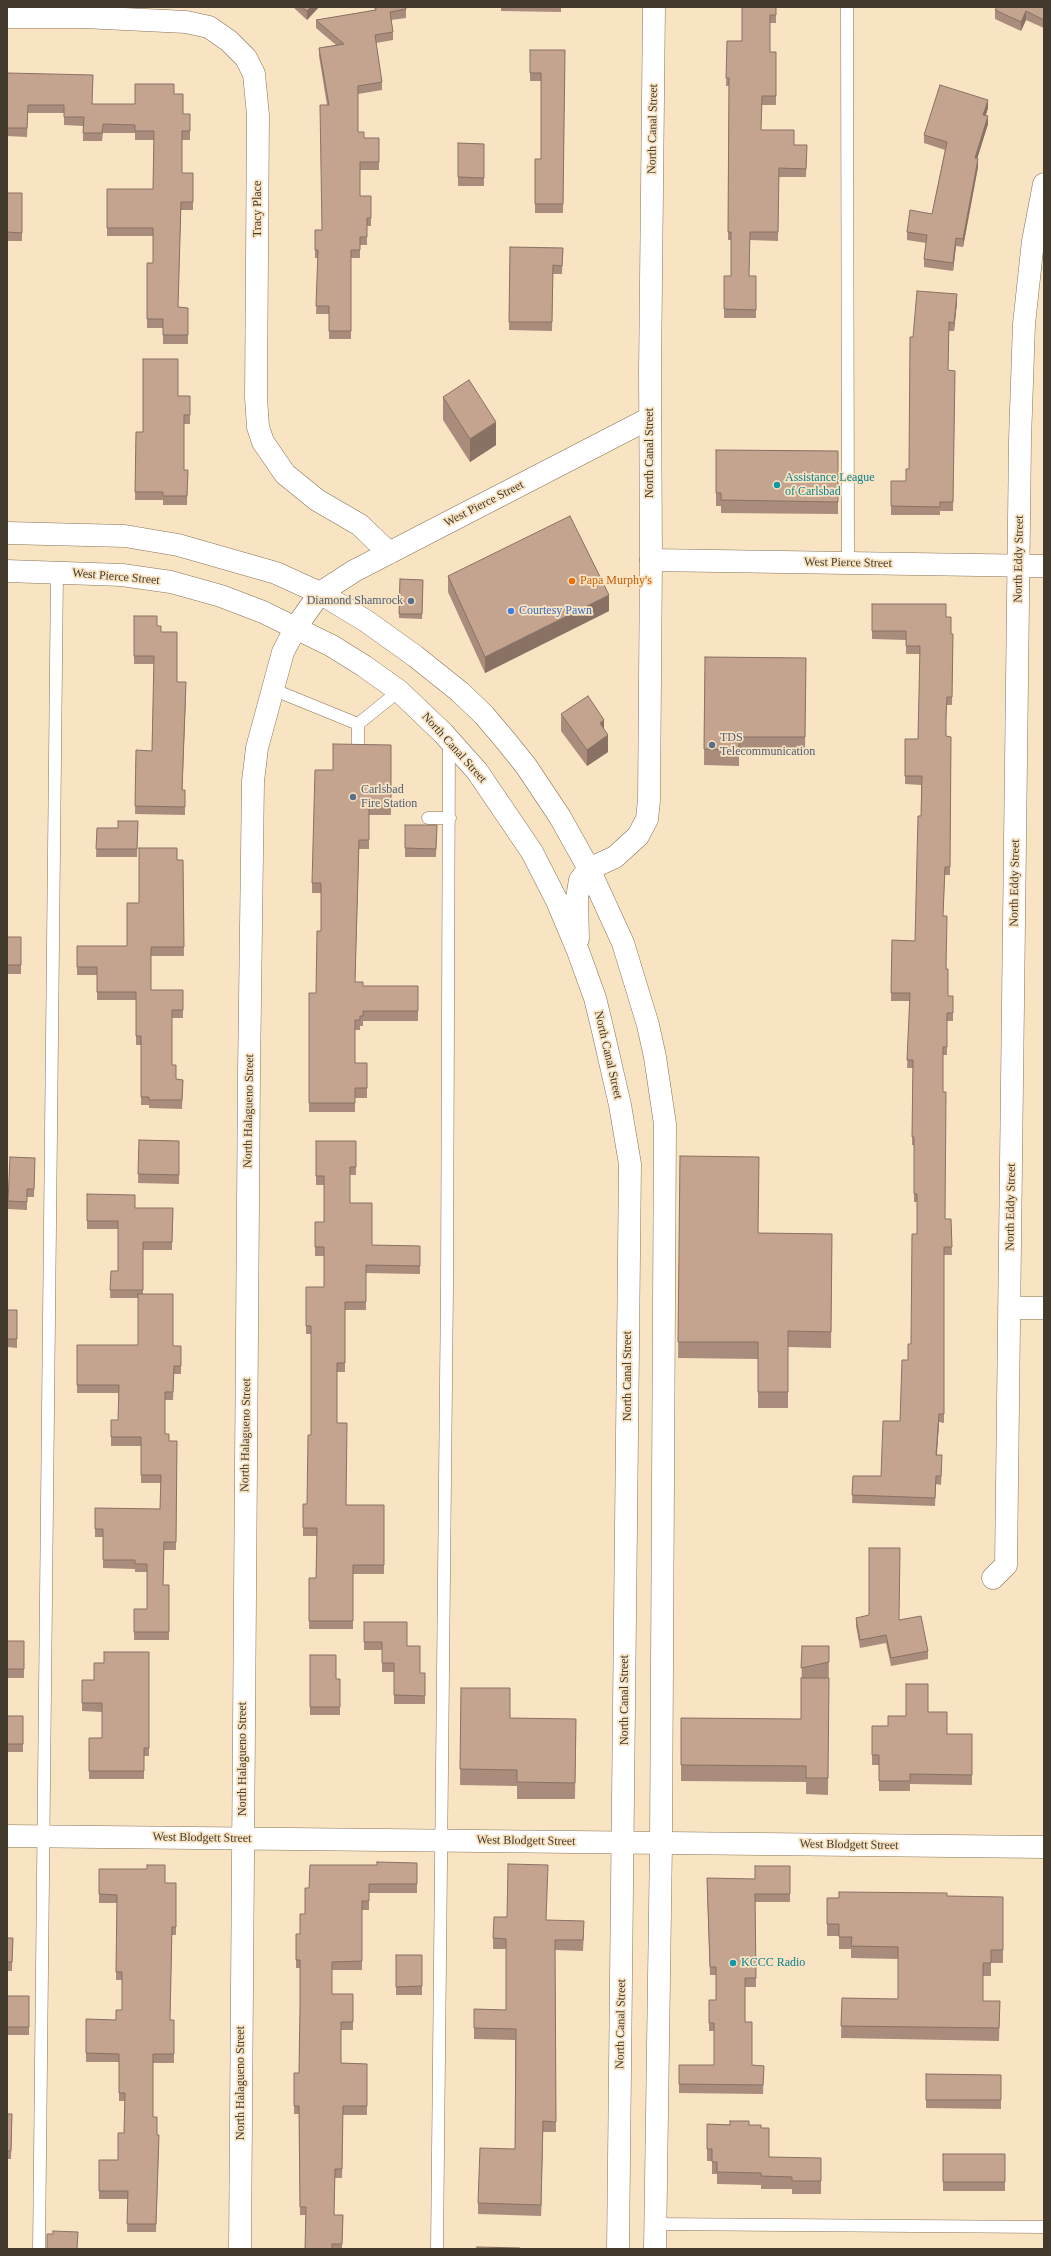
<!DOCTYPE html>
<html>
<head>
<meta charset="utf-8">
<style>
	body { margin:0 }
	#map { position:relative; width:1051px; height:2256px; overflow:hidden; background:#f8e3c3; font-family:Georgia,serif }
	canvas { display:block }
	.frame { position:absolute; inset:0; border:8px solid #423a2d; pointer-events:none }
</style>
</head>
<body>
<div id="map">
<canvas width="1051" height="2256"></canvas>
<div class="frame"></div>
</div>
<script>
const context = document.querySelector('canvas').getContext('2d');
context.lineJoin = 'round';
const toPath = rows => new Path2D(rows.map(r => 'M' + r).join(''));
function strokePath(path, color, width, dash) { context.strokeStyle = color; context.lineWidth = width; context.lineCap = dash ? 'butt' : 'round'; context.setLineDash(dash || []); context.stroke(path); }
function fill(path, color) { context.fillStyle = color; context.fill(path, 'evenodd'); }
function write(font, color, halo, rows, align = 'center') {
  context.font = font + ' Georgia,serif'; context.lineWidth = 3.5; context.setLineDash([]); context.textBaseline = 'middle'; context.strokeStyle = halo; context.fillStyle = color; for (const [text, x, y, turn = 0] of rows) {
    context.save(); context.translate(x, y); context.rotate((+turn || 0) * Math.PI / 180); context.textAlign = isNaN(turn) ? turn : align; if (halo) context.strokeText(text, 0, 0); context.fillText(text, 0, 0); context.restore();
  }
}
const lane = toPath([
	[847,7,848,562],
	[272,689,358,724],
	[358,724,399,691],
	[358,748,358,724],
	[428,818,450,818],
	[655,2224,1044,2227],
	[39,2249,57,572],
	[437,2249,447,1287,449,740]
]);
const street = toPath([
	[7,17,83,17,186,22,209,27,229,41,246,58,254,74,258,115,256,397,258,427,263,442,285,474,317,500,360,525,389,553],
	[651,560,1044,566],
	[1009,1308,1044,1308],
	[993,1578,1006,1565,1020,440,1024,324,1033,241,1044,184],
	[7,1836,1044,1847],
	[240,2249,249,1073,253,781,257,748,283,652,296,627,320,593,354,571,650,418]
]);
const primary = toPath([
	[589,869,615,857,638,836,647,819,649,800,651,560,650,372,654,7]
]);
const highway = toPath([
	[7,533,125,536,178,545,276,573,320,593,366,621,415,656,460,692,484,715,506,741,526,766,560,817,589,869,623,943,648,1025,655,1057,665,1124,661,1843,655,2249],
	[7,571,122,575,171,582,221,596,263,612,332,646,364,666,399,691,443,733,477,771,532,852,557,901,578,951,595,998,603,1031,620,1105,630,1164,618,2249],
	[578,939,577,898,580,880,589,869]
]);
const wall = toPath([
	[293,7,319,7,307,20],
	[374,7,406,7,406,18,391,20,393,32,393,40,376,43,382,82,382,90,358,94,358,132,364,138,379,138,379,170,360,170,360,196,371,196,371,226,367,226,367,245,360,245,360,258,351,258,351,339,329,339,329,314,316,314,318,258,315,258,315,230,322,230,327,105,319,56,319,48,336,45,316,28,316,20,375,10],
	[501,7,561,7,561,12,501,11],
	[776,7,776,23,770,23,770,52,776,52,776,105,762,105,761,130,794,145,807,145,806,177,779,177,778,241,750,240,749,276,756,276,756,318,724,318,724,276,731,276,731,240,728,240,729,86,726,86,727,41,742,41],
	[996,7,1044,7,1044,28,1026,20,1021,31,995,19,995,10,997,7],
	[530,50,565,50,563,213,535,213,535,159,541,159,541,81,530,81],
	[7,73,93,104,135,104,174,94,183,114,190,114,190,140,182,140,182,173,193,173,193,210,181,210,178,307,188,308,188,344,163,344,163,328,147,328,147,263,153,263,153,236,107,236,107,189,153,189,154,140,135,140,135,133,103,133,102,141,83,141,83,126,64,125,64,113,28,113,27,137,7,136],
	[988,108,986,115,988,124,977,158,978,167,963,247,956,246,953,271,924,267,924,259,926,243,907,240,907,232,932,214,945,150,924,143,924,135],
	[458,143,484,144,484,186,458,186],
	[7,193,22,193,22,241,7,241],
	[510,247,563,248,562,274,553,274,552,331,509,330],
	[957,302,954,331,949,331,948,370,955,371,953,511,940,511,940,515,891,515,891,481,906,481,909,469,913,337],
	[178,396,190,396,190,424,184,424,184,470,188,470,187,505,163,505,163,500,135,500,136,432,143,432],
	[443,397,496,445,470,462,443,420],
	[716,450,838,451,838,514,721,513,721,506,716,506],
	[448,576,609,611,485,673,448,592],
	[400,579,423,580,422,619,399,618],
	[872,604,946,617,953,642,952,705,947,705,946,724,946,736,951,737,950,875,945,875,943,916,948,996,953,1005,953,1021,947,1021,947,1055,943,1055,943,1092,945,1219,951,1219,952,1255,944,1255,944,1423,939,1422,937,1455,942,1463,941,1485,936,1484,935,1506,852,1503,853,1476,881,1476,900,1421,911,1344,917,1234,917,1202,914,1202,914,1145,912,1145,913,1068,907,1068,910,1001,891,1001,892,940,915,941,921,816,921,785,905,784,905,739,918,739,920,654,906,654,906,640,872,639],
	[134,616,157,626,161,632,177,682,186,690,182,790,185,790,185,815,135,814,136,750,152,751,154,664,134,664],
	[705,657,806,658,805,753,739,753,739,766,704,765],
	[561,714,604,730,608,752,587,766,561,731],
	[391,745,391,815,369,815,369,849,359,849,355,982,363,986,418,986,418,1021,363,1021,363,1026,360,1026,360,1030,355,1030,355,1063,367,1072,367,1098,355,1098,355,1112,309,1112,309,993,316,993,321,931,321,893,312,893,312,883,333,770],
	[138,821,137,857,96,857,97,828,118,828],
	[405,825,437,825,436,857,405,857],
	[177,860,183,860,184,956,151,956,151,990,183,990,183,1018,172,1018,172,1065,176,1079,183,1080,182,1109,149,1108,149,1105,141,1105,141,1045,136,1045,136,1000,97,1000,97,975,77,975,77,946,127,946,139,903],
	[7,937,21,937,21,974,7,974],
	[139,1140,179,1141,179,1184,138,1183],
	[316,1141,356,1141,356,1175,350,1175,350,1203,372,1245,420,1246,420,1274,366,1273,366,1310,345,1310,345,1372,337,1372,337,1423,346,1505,384,1505,384,1574,353,1574,353,1629,309,1629,309,1578,316,1578,317,1536,303,1536,303,1504,307,1504,311,1435,311,1334,306,1334,306,1287,324,1287,324,1256,315,1256,315,1222,324,1222,324,1185,316,1185],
	[680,1156,758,1233,832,1234,831,1348,788,1347,788,1408,758,1408,758,1359,678,1358],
	[35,1166,34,1197,27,1197,27,1210,8,1209,8,1201],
	[87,1194,135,1208,173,1208,172,1250,143,1250,143,1294,173,1346,181,1346,181,1374,174,1374,173,1400,165,1400,165,1434,169,1441,177,1441,176,1550,164,1550,163,1585,169,1585,169,1640,134,1640,134,1609,147,1609,147,1572,135,1572,135,1569,103,1568,103,1537,95,1537,95,1508,160,1509,161,1483,141,1483,141,1446,111,1446,111,1420,118,1420,119,1393,77,1393,77,1345,138,1345,138,1298,110,1298,111,1271,118,1271,118,1229,87,1229],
	[7,1310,17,1310,17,1348,7,1347],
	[856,1618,899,1620,928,1651,928,1659,891,1666,886,1643,860,1648,856,1626],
	[364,1622,407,1646,420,1673,425,1673,425,1704,394,1704,394,1672,382,1672,382,1650,364,1650],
	[7,1641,24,1641,24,1678,7,1678],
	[802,1646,829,1646,828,1795,806,1794,806,1782,681,1781,681,1718,801,1719],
	[149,1652,149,1756,144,1756,144,1779,89,1779,89,1738,102,1738,102,1712,82,1711,82,1680,94,1680,104,1663],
	[310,1655,336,1679,340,1679,340,1715,310,1715],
	[461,1688,510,1718,576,1719,575,1799,517,1799,517,1786,460,1785],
	[928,1712,947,1734,972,1734,972,1785,910,1784,910,1791,879,1791,879,1765,872,1765,872,1726,888,1726,906,1716],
	[7,1716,23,1716,23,1752,7,1752],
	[417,1863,417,1893,369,1893,369,1910,362,1910,362,1970,332,1970,332,1994,353,1994,353,2030,341,2030,341,2063,367,2064,367,2115,343,2115,342,2178,335,2178,334,2215,343,2215,342,2249,305,2249,306,2215,300,2215,299,2114,294,2114,294,2073,299,2073,300,2011,300,1968,296,1968,296,1934,300,1934,305,1914,309,1888,377,1865],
	[790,1866,790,1902,755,1902,756,1987,745,1987,745,2022,752,2065,764,2066,763,2094,679,2093,679,2065,714,2065,714,2031,709,2031,709,2000,716,2000,716,1975,710,1975,707,1887,755,1879],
	[99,1869,165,1883,176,1883,176,1935,172,1935,170,2020,174,2020,174,2063,153,2063,153,2117,159,2143,156,2232,127,2232,128,2199,99,2199,99,2160,118,2160,124,2133,125,2101,119,2101,119,2062,86,2062,86,2019,116,2020,122,2010,122,1980,116,1980,117,1903,99,1903],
	[947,1896,1003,1897,1003,1963,991,1963,991,1976,983,1976,983,2001,1000,2001,999,2041,841,2038,842,1998,898,1999,898,1959,851,1958,851,1949,839,1949,839,1936,827,1936,827,1898],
	[546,1920,584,1932,583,1951,555,1950,556,2132,543,2132,541,2216,478,2214,478,2203,515,2149,515,2040,474,2039,474,2009,506,2010,506,1949,493,1949,493,1938],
	[7,1938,13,1938,12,1971,7,1971],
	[396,1955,422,1955,422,1995,396,1995],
	[7,1996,29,1996,29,2035,7,2035],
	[926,2074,1001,2075,1001,2109,926,2108],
	[7,2114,12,2114,11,2159,7,2159],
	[707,2124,749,2125,761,2128,769,2157,821,2158,821,2194,792,2194,792,2189,761,2189,761,2185,717,2184,717,2174,712,2174,712,2161,707,2161],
	[943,2154,1005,2154,1005,2191,943,2191]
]);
const shadedWall = toPath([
	[311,7,319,7,307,20,307,11],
	[1026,11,1026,20,1021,31,1021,22],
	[988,100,988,108,983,123,983,115],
	[988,116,988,124,975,166,975,158],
	[978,159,978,167,963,247,963,239],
	[956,238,956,246,953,271,953,263],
	[957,294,957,302,954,331,954,323],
	[496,422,496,445,470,462,470,439],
	[609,595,609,611,485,673,485,657],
	[186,682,186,690,182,799,182,790],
	[604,720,604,736,600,723],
	[608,735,608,752,587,766,587,750],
	[939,1414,939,1422,936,1463,936,1455],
	[543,2121,543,2132,541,2216,541,2205]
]);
const building = toPath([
	[302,7,311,7,307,11,302,7],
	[376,7,406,7,406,9,390,12,393,32,375,35,382,82,358,86,358,132,364,132,364,138,379,138,379,162,360,162,360,196,371,196,371,218,367,218,367,237,360,237,360,250,351,250,351,331,329,331,329,306,316,306,318,250,315,250,315,230,322,230,320,105,329,105,319,48,344,44,316,20,376,10,376,7],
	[742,7,776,7,776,15,770,15,770,52,776,52,776,96,762,96,761,130,794,130,794,145,807,145,806,169,779,168,778,232,750,232,749,276,756,276,756,310,724,309,724,276,731,276,731,232,728,232,729,78,726,78,727,41,742,41,742,7],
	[997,7,1044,7,1044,20,1026,11,1021,22,995,10,997,7],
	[530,50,565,50,563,204,535,204,535,159,541,159,541,73,530,73,530,50],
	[7,73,93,75,92,104,135,104,135,84,174,84,174,94,183,94,183,114,190,114,190,131,182,131,182,173,193,173,193,202,181,202,178,307,188,308,188,335,163,335,163,319,147,319,147,263,153,263,153,228,107,228,107,189,153,189,154,131,135,131,135,125,103,124,102,133,83,133,84,117,64,117,64,105,28,105,27,128,7,128,7,73],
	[940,85,988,100,983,115,988,116,975,158,978,159,963,239,956,238,953,263,924,259,927,235,907,232,910,210,932,214,947,142,924,135,940,85],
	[458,143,484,144,484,178,458,177,458,143],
	[7,193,22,193,22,233,7,232,7,193],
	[510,247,563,248,562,266,553,265,552,322,509,322,510,247],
	[917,291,957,294,954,323,949,322,948,370,955,371,953,502,940,502,940,507,891,506,891,481,906,481,906,469,909,469,910,337,913,337,917,291],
	[143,359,178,359,178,396,190,396,190,415,184,415,184,470,188,470,187,496,163,496,163,492,135,492,136,432,143,432,143,359],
	[469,380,496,422,470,439,443,397,469,380],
	[716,450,838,451,838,502,721,500,721,493,716,493,716,450],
	[570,516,609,595,485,657,448,576,570,516],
	[400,579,423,580,422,614,399,614,400,579],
	[872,604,946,604,946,617,951,617,951,634,953,634,952,697,947,697,946,715,946,736,951,737,950,867,945,867,943,916,947,916,946,969,948,969,948,996,953,996,953,1013,947,1013,947,1047,943,1047,943,1092,946,1092,945,1219,951,1219,952,1247,944,1247,944,1414,939,1414,936,1455,942,1455,941,1476,936,1476,935,1498,852,1495,853,1476,881,1476,883,1421,900,1421,902,1360,908,1360,908,1344,911,1344,912,1234,917,1234,917,1194,914,1194,914,1137,912,1137,913,1060,907,1060,910,993,891,993,892,940,915,941,918,816,921,816,922,776,905,776,905,739,918,739,920,646,906,646,906,631,872,631,872,604],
	[134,616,157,616,157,626,161,626,161,632,177,632,177,682,186,682,182,790,185,790,185,807,135,806,136,750,152,751,154,656,134,656,134,616],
	[705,657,806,658,805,737,739,737,739,750,704,749,705,657],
	[588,696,604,720,600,723,608,735,587,750,561,714,588,696],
	[333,744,391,745,391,806,369,806,369,840,359,840,355,982,363,982,363,986,418,986,418,1011,363,1011,363,1016,360,1016,360,1020,355,1020,355,1063,367,1063,367,1088,355,1088,355,1103,309,1103,309,993,316,993,317,931,321,931,321,883,312,883,315,770,333,770,333,744],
	[118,821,138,821,137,849,96,849,97,828,118,828,118,821],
	[405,825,437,825,436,849,405,848,405,825],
	[139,848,177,848,177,860,183,860,184,947,151,947,151,990,183,990,183,1010,172,1010,172,1065,176,1065,176,1079,183,1080,182,1100,149,1100,149,1097,141,1097,141,1036,136,1036,136,992,97,992,97,967,77,967,77,946,127,946,127,903,139,903,139,848],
	[7,937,21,937,21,965,7,965,7,937],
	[139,1140,179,1141,179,1175,138,1174,139,1140],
	[316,1141,356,1141,356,1167,350,1167,350,1203,372,1203,372,1245,420,1246,420,1266,366,1265,366,1302,345,1302,345,1363,337,1363,337,1423,347,1423,346,1505,384,1505,384,1565,353,1565,353,1621,309,1621,309,1578,316,1578,317,1528,303,1528,303,1504,307,1504,308,1435,311,1435,311,1326,306,1326,306,1287,324,1287,324,1247,315,1247,315,1222,324,1222,324,1176,316,1176,316,1141],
	[680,1156,759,1157,758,1233,832,1234,831,1332,788,1331,788,1392,758,1392,758,1342,678,1342,680,1156],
	[10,1157,35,1158,34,1189,27,1189,27,1202,8,1201,10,1157],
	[87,1194,135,1195,135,1208,173,1208,172,1242,143,1242,143,1290,110,1290,111,1271,118,1271,118,1221,87,1221,87,1194],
	[138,1294,173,1294,173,1346,181,1346,181,1366,174,1366,173,1392,165,1392,165,1434,169,1434,169,1441,177,1441,176,1542,164,1542,163,1585,169,1585,169,1632,134,1632,134,1609,147,1609,147,1564,135,1564,135,1560,103,1560,103,1529,95,1529,95,1508,160,1509,161,1475,141,1475,141,1437,111,1437,111,1420,118,1420,119,1385,77,1385,77,1345,138,1345,138,1294],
	[7,1310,17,1310,17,1339,7,1339,7,1310],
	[869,1548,900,1548,899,1620,921,1616,928,1651,891,1658,886,1635,860,1640,856,1618,869,1615,869,1548],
	[364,1622,407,1622,407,1646,420,1646,420,1673,425,1673,425,1696,394,1695,394,1663,382,1663,382,1642,364,1642,364,1622],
	[7,1641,24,1641,24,1669,7,1669,7,1641],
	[802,1646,829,1646,829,1662,801,1668,802,1646],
	[104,1652,149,1652,149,1748,144,1748,144,1771,89,1771,89,1738,102,1738,102,1703,82,1703,82,1680,94,1680,94,1663,104,1663,104,1652],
	[310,1655,336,1655,336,1679,340,1679,340,1707,310,1707,310,1655],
	[801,1678,829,1678,828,1778,806,1778,806,1766,681,1765,681,1718,801,1719,801,1678],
	[906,1684,928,1684,928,1712,947,1712,947,1734,972,1734,972,1775,910,1774,910,1781,879,1781,879,1755,872,1755,872,1726,888,1726,888,1716,906,1716,906,1684],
	[461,1688,510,1688,510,1718,576,1719,575,1783,517,1782,517,1770,460,1769,461,1688],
	[7,1716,23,1716,23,1744,7,1744,7,1716],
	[377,1862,417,1863,417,1884,369,1884,369,1901,362,1901,362,1961,332,1962,332,1994,353,1994,353,2022,341,2022,341,2063,367,2064,367,2106,343,2106,342,2169,335,2169,334,2215,343,2215,342,2244,332,2244,332,2249,305,2249,306,2207,300,2207,299,2106,294,2106,294,2073,299,2073,300,2007,300,1960,296,1960,296,1934,300,1934,300,1914,305,1914,305,1888,309,1888,310,1865,377,1865,377,1862],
	[508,1864,548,1865,546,1920,584,1921,583,1940,555,1940,556,2122,543,2121,541,2205,478,2203,480,2148,515,2149,516,2029,474,2028,474,2009,506,2010,506,1939,493,1938,494,1917,507,1917,508,1864],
	[147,1865,165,1865,165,1883,176,1883,176,1927,172,1927,170,2020,174,2020,174,2054,153,2054,153,2117,157,2117,157,2135,159,2135,156,2224,127,2224,128,2191,99,2191,99,2160,118,2160,118,2133,124,2133,125,2093,119,2093,119,2054,86,2053,86,2019,116,2020,116,2010,122,2010,122,1972,116,1972,117,1895,99,1894,99,1869,147,1869,147,1865],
	[755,1866,790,1866,790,1894,755,1894,756,1978,745,1978,745,2022,752,2022,752,2065,764,2066,763,2085,679,2084,679,2065,714,2065,714,2023,709,2023,709,2000,716,2000,716,1967,710,1967,707,1878,755,1879,755,1866],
	[839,1892,947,1893,947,1896,1003,1897,1003,1950,991,1950,991,1963,983,1963,983,2001,1000,2001,999,2028,841,2026,842,1998,898,1999,898,1947,851,1946,852,1937,839,1937,839,1924,827,1924,827,1898,839,1898,839,1892],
	[7,1938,13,1938,12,1962,7,1962,7,1938],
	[396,1955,422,1955,422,1986,396,1987,396,1955],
	[7,1996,29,1996,29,2027,7,2027,7,1996],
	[926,2074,1001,2075,1001,2100,926,2100,926,2074],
	[7,2114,12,2114,11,2151,7,2151,7,2114],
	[730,2121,749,2121,749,2125,761,2125,761,2128,769,2128,769,2157,821,2158,821,2181,792,2181,792,2177,761,2176,761,2173,717,2172,717,2162,712,2162,712,2149,707,2149,707,2124,730,2125,730,2121],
	[943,2154,1005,2154,1005,2182,943,2182,943,2154],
	[53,2231,78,2232,77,2249,47,2249,47,2234,53,2234,53,2231],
	[477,2247,520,2248,520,2249,477,2249,477,2247]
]);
const markers = [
	[777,485,4,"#0f9aa8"],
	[572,581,4,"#e8710a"],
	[411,601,4,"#5c6f8a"],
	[511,611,4,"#3f7fe0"],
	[712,745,4,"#5c6f8a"],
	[353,797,4,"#5c6f8a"],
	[733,1963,4,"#0f9aa8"]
];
const streetNames = [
	["North Canal Street",653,129,-89],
	["Tracy Place",258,209,-90],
	["North Canal Street",650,453,-90],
	["West Pierce Street",484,504,-27],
	["North Eddy Street",1019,559,-89],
	["West Pierce Street",848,563,1],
	["West Pierce Street",116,577,5],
	["North Canal Street",454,748,48],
	["North Eddy Street",1015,883,-89],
	["North Canal Street",608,1055,77],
	["North Halagueno Street",249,1111,-89],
	["North Eddy Street",1011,1207,-89],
	["North Canal Street",628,1376,-90],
	["North Halagueno Street",246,1435,-89],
	["North Canal Street",625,1700,-90],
	["North Halagueno Street",243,1759,-90],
	["West Blodgett Street",202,1838,1],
	["West Blodgett Street",526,1841,1],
	["West Blodgett Street",849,1845,1],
	["North Canal Street",621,2024,-89],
	["North Halagueno Street",241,2083,-90]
];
const cultureNames = [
	["Assistance League",785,478],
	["of Carlsbad",785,492],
	["KCCC Radio",741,1963]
];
const foodNames = [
	["Papa Murphy's",580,581]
];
const serviceNames = [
	["Diamond Shamrock",403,601,"right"],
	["TDS",720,738],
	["Telecommunication",720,752],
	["Carlsbad",361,790],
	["Fire Station",361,804]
];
const shopNames = [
	["Courtesy Pawn",519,611]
];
strokePath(lane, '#877457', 13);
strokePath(street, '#877457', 23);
strokePath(primary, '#877457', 23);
strokePath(highway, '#877457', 23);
strokePath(lane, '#fff', 12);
strokePath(street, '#fff', 22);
strokePath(primary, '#fff', 22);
strokePath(highway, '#fff', 22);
fill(wall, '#a98c7b');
fill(shadedWall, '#897264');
fill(building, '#c4a38f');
strokePath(building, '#897264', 1);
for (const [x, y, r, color] of markers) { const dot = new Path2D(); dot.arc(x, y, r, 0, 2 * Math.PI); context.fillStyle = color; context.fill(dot); strokePath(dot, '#f8e3c3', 1.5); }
write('12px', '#423a2d', '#f8e3c3', streetNames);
write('12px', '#0d838f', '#f8e3c3', cultureNames, 'left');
write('12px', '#c56008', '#f8e3c3', foodNames, 'left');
write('12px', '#4e5e75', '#f8e3c3', serviceNames, 'left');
write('12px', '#366cbe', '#f8e3c3', shopNames, 'left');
</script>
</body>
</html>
